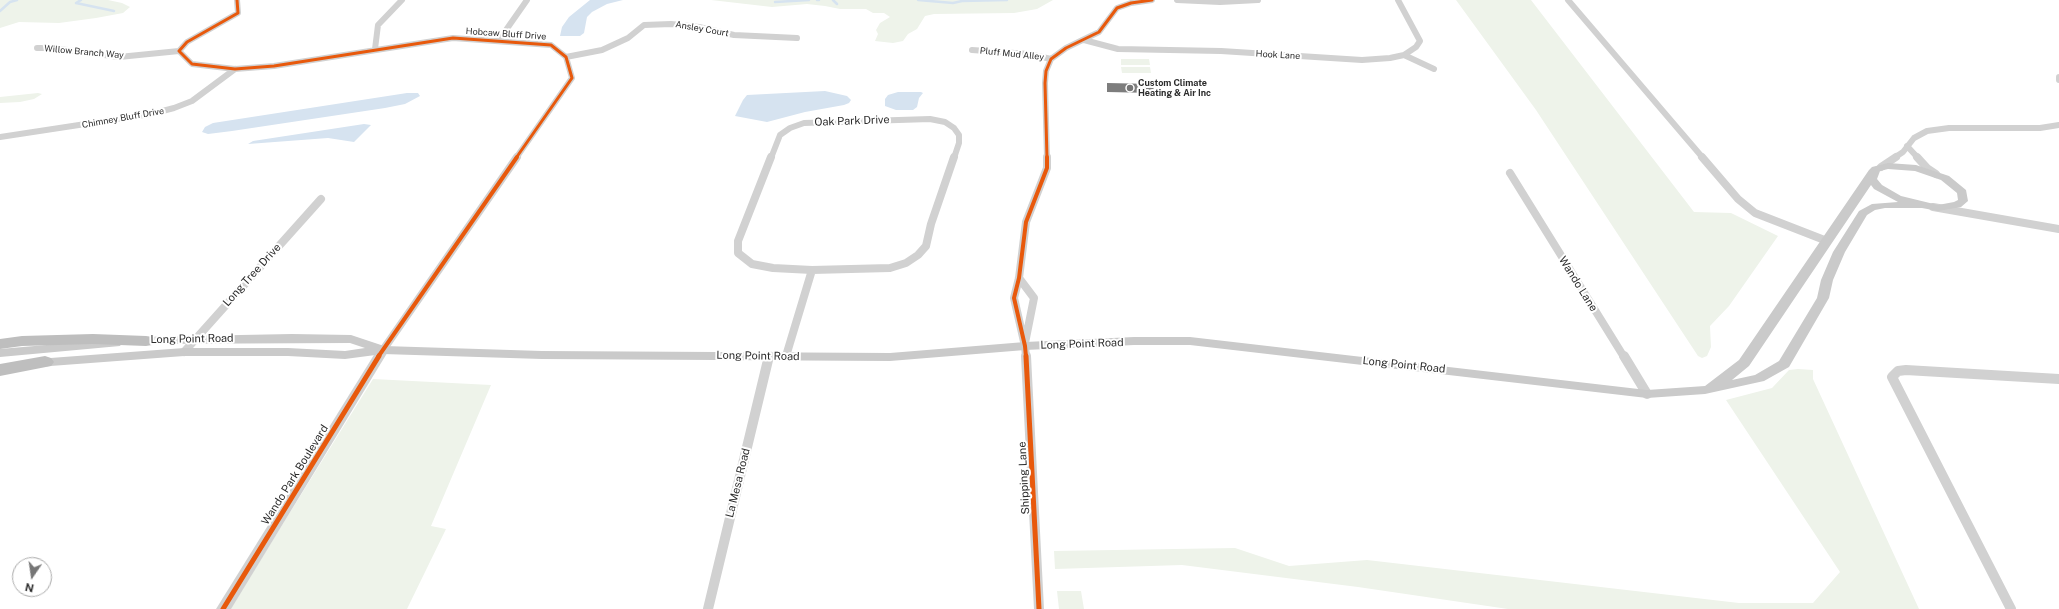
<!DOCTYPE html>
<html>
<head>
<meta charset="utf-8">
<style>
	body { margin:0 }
	#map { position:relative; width:2059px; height:609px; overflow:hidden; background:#fff; font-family:"Public Sans",sans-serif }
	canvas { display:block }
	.north { position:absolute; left:12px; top:557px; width:40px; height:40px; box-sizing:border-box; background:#fff; border:1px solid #ababab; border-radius:50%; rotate:193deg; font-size:11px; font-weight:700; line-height:16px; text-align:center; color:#2c2c2c }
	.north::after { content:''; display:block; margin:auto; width:14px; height:18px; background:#767676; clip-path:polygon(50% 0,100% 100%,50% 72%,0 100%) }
</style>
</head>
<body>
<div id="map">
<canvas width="2059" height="609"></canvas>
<div class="north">N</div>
</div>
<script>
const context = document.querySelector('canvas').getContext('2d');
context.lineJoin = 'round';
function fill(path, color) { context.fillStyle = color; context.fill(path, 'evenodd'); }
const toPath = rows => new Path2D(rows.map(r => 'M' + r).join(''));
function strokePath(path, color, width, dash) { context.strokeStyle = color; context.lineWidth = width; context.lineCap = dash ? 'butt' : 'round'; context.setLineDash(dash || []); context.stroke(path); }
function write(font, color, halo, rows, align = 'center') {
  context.font = font + ' "Public Sans",sans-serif'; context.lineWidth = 4; context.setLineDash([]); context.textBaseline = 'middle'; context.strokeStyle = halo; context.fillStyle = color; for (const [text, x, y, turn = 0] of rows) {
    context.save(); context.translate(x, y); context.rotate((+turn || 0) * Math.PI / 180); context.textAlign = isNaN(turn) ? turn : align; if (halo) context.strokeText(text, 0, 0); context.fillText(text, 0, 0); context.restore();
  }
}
const green = toPath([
	[0,0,108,0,122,3,130,7,123,13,96,18,59,23,19,22,0,28],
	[711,0,1053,0,1037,9,1014,13,934,14,925,16,917,29,908,34,903,41,893,43,875,41,878,34,876,30,880,23,890,17,884,13,873,13,866,9,840,9,825,6,807,4,772,7],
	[1456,0,1531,0,1694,212,1731,213,1778,236,1729,306,1710,326,1711,347,1707,356,1702,358,1698,356,1536,110],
	[1121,59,1149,59,1150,65,1121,65],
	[1121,67,1150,67,1151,73,1122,73],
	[38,93,42,94,34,99,20,102,0,103,0,97],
	[1798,369,1813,370,1813,379,1919,609,1508,609,1358,587,1182,565,1055,569,1054,551,1235,548,1289,566,1367,560,1739,603,1813,603,1840,572,1726,400,1772,388,1789,370],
	[373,379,491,385,431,526,446,529,407,609,230,609],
	[1057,591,1081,591,1084,609,1059,609]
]);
const water = toPath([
	[590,0,623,0,607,4,592,12,587,17,584,33,580,36,560,36,562,27,569,17],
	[825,91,847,96,851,100,849,103,844,105,805,112,767,122,735,116,743,100,747,95],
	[898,92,921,92,923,93,919,98,917,107,913,110,896,110,885,106,885,99,888,95],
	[407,93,418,93,420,96,405,104,385,108,232,131,208,134,202,132,205,127,213,123],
	[364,124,371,125,354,142,328,138,248,144,253,141]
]);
const stream = toPath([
	[81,0,76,3,114,11],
	[817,0,819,0],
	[833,0,837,4],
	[918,0,953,3,962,1,1007,0],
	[775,2,809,0],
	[0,11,10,2,17,0]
]);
const building = toPath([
	[1107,83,1153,84,1154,93,1107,92]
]);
const minorFar2 = toPath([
	[237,0,238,13,187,42,179,51,192,64,235,69,274,66,453,38,551,45,566,57,572,78,516,158],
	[1177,0,1220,2,1258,0],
	[1568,0,1703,158],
	[499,40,527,0],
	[1084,40,1118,49,1221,51,1362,60,1390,58,1404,55,1416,47,1420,41,1398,0],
	[37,48,53,48,119,57,179,51],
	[375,49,378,25,402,0],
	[972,50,1029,54,1051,59],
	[1404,55,1434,69],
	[566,57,602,50,628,38,644,25,671,24,699,27,734,35,797,38],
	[2059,77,2059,80],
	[0,137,151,114,174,108,192,101,235,69],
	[1907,146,1918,158],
	[771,158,780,135,790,128,804,123,930,119,945,122,954,128,959,135,959,143,954,158],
	[1047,158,1045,83,1046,71,1051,59,1066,48,1099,32,1117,8,1131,3,1152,0],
	[1894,158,1903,152,1914,138,1927,131,1949,128,2040,128,2059,125]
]);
const minorFar1 = toPath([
	[771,157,738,241,738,253,752,264,773,268,812,270,890,268,906,263,918,255,926,246,931,224,954,157],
	[1702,157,1738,199,1755,213,1827,241],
	[1917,157,1927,168,1936,174],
	[1881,167,1896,157],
	[1510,173,1624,357],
	[1933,207,2059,229],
	[1019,278,1034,298,1025,343],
	[383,350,517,157],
	[184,352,321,199],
	[786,356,812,270],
	[1026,357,1025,346,1014,298,1019,278,1026,222,1047,168,1047,157]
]);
const minor = toPath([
	[1026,356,1039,609],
	[1624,356,1647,394],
	[708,609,769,356],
	[2011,609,1892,377,1898,371,1906,370,2059,379]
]);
const tertiary = toPath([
	[383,346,389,350,231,609,216,609,377,350,383,346]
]);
const secondary = toPath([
	[1888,163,1916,165,1949,176,1966,190,1968,201,1961,207,1938,211,1922,208,1885,208,1875,210,1867,215,1845,252,1833,280,1829,298,1789,367,1764,381,1705,394,1647,398,1190,345,1134,345,1025,350,890,361,542,359,383,354,345,359,288,356,184,356,37,367,32,366,31,363,32,360,37,359,184,348,288,348,345,351,365,348,350,343,134,344,132,341,138,337,292,334,351,335,384,346,542,351,890,353,1025,342,1134,337,1190,337,1647,390,1705,386,1739,360,1869,170,1872,167,1888,163],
	[1888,169,1915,171,1941,180,1957,193,1958,200,1954,202,1938,205,1901,196,1882,185,1877,179,1880,171,1888,169],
	[1871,185,1874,189,1898,202,1872,204,1859,211,1833,252,1821,280,1817,298,1779,361,1755,375,1732,380,1749,366,1871,185],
	[116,339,122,343,120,346,0,357,0,349,116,339]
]);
const motorway = toPath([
	[93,334,146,336,152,337,154,341,152,345,146,346,93,344,22,346,0,349,0,339,22,336,93,334],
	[45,356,51,358,54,362,51,366,0,376,0,364,45,356]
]);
const cyclewayFar2 = toPath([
	[237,0,238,13,187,42,179,51,192,64,235,69,274,66,453,38,551,45,566,57,572,78,516,158],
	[1047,158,1045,83,1046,71,1051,59,1066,48,1099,32,1117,8,1131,3,1152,0]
]);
const cyclewayFar1 = toPath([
	[378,357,517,157],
	[1026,357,1025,346,1014,298,1019,278,1026,222,1047,168,1047,157]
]);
const cycleway = toPath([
	[1026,356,1039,609],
	[223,609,379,356]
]);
const markers = [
	[1130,88,4,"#767676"]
];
const farStreetnames = [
	["Ansley Court",702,29,10],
	["Hobcaw Bluff Drive",506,34,4],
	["Willow Branch Way",84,52,5],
	["Pluff Mud Alley",1012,54,6],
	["Hook Lane",1278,55,3],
	["Chimney Bluff Drive",123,118,-10]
];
const farPoinames = [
	["Custom Climate",1138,83],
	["Heating & Air Inc",1138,93]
];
const streetNames = [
	["Oak Park Drive",852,121,-2],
	["Long Tree Drive",252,275,-48],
	["Wando Lane",1578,284,58],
	["Long Point Road",192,339,-1],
	["Long Point Road",1082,344,-2],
	["Long Point Road",758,356,1],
	["Long Point Road",1404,365,6],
	["Wando Park Boulevard",295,475,-58],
	["Shipping Lane",1024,478,-93],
	["La Mesa Road",738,483,-76]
];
fill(green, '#eef3ea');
fill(water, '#d6e3f0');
strokePath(stream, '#d6e3f0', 2.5);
fill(building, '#7d7d7d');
strokePath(minorFar2, '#d1d1d1', 6);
strokePath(minorFar1, '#d1d1d1', 8);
strokePath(minor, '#d1d1d1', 10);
fill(tertiary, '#d1d1d1');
fill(secondary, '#cacaca');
fill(motorway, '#bebebe');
strokePath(cyclewayFar2, '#e8590c', 3);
strokePath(cyclewayFar1, '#e8590c', 4);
strokePath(cycleway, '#e8590c', 5);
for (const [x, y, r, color] of markers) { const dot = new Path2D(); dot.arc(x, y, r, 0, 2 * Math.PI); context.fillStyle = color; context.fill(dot); strokePath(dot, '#fff', 1.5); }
write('9px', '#2c2c2c', '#fff', farStreetnames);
write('bold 9px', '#2c2c2c', '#fff', farPoinames, 'left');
write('11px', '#2c2c2c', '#fff', streetNames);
</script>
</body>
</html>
